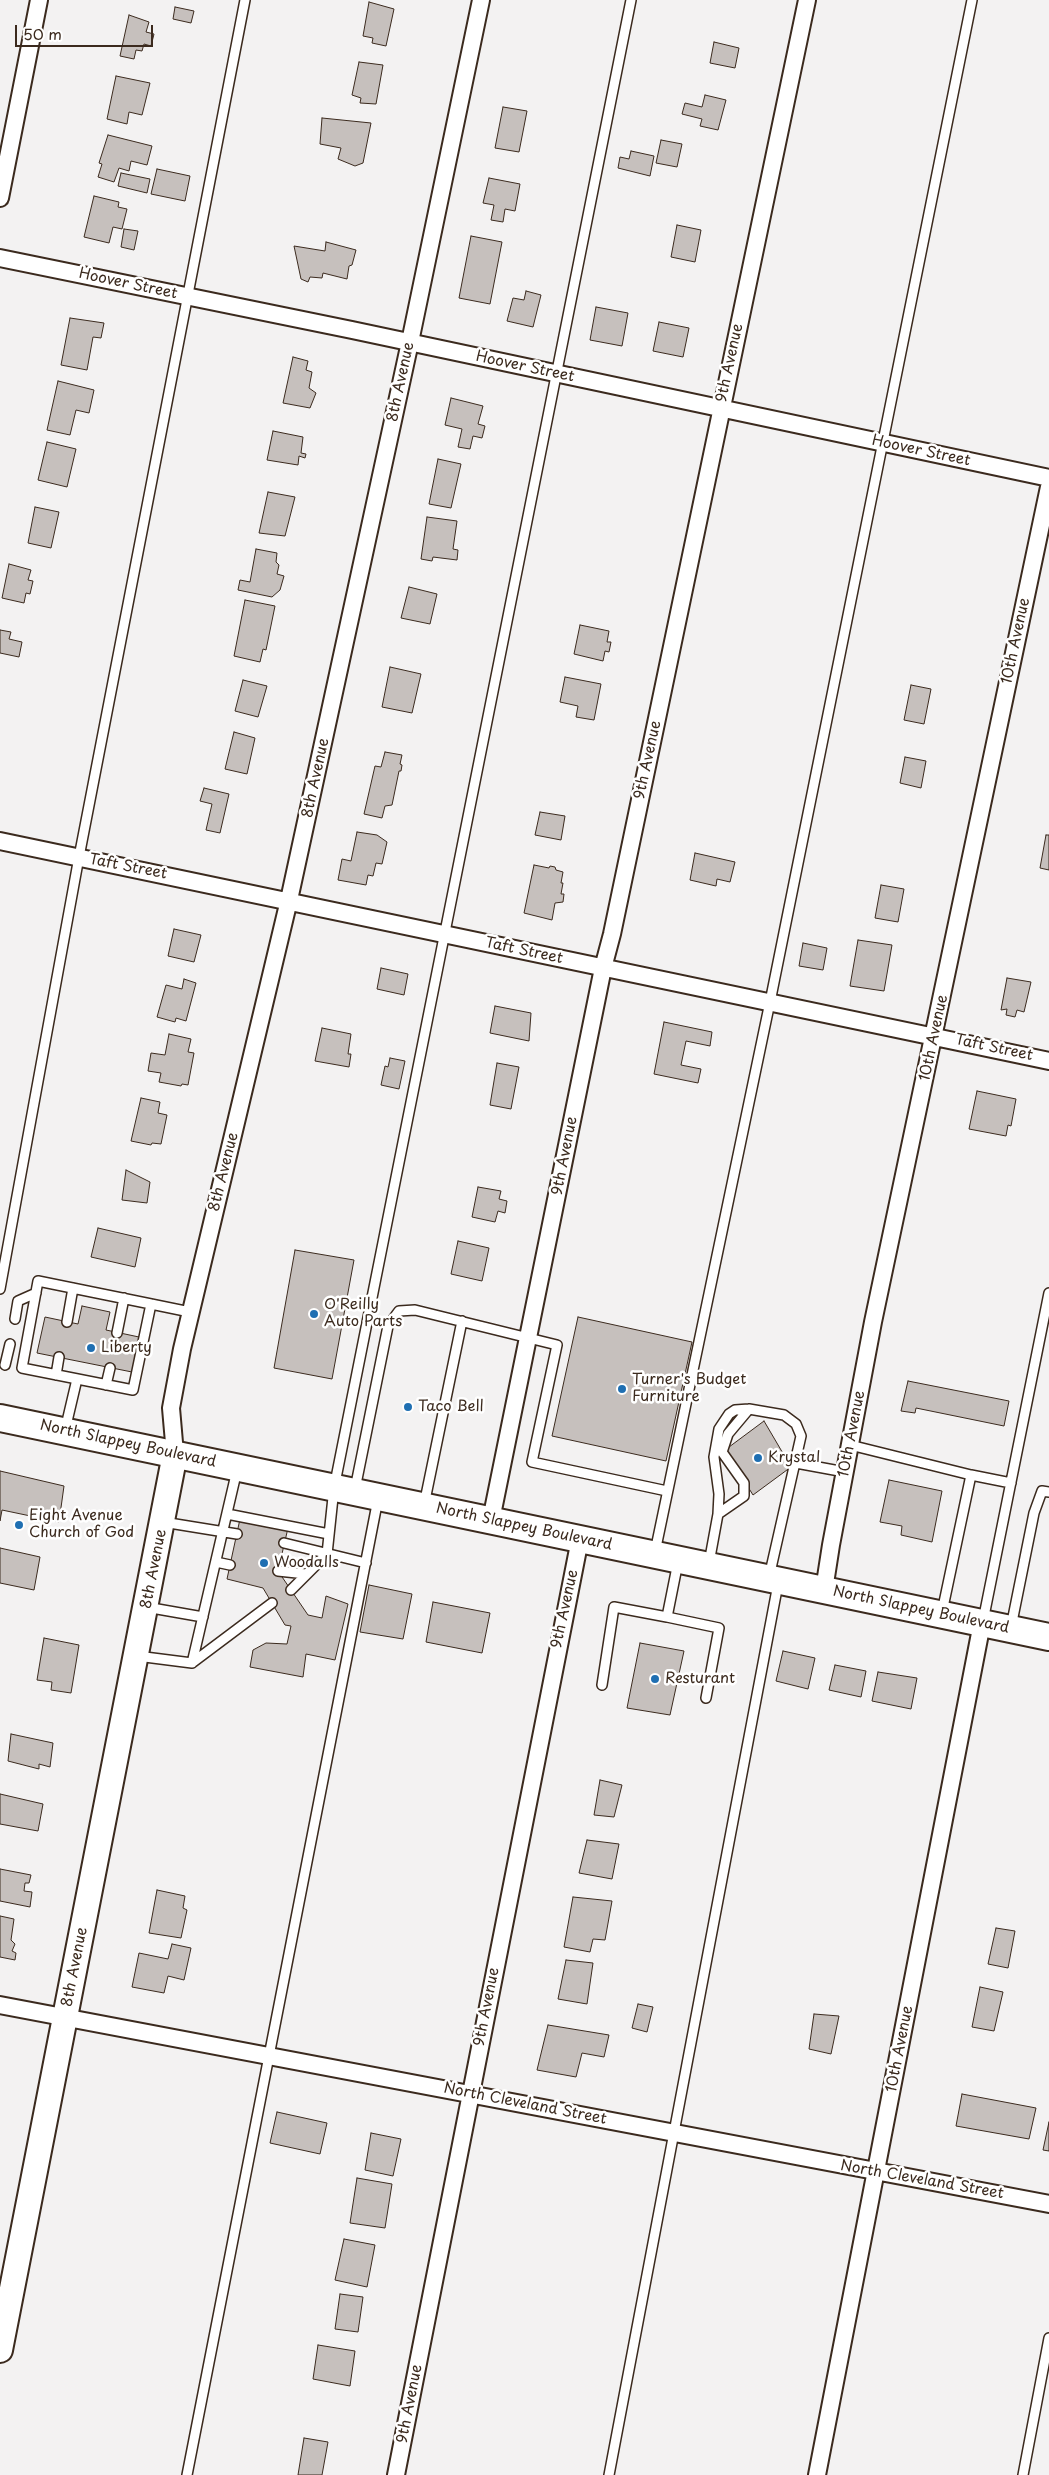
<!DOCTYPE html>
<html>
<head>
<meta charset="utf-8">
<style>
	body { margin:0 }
	#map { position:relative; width:1049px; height:2475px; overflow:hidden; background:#f3f2f2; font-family:"Playpen Sans",sans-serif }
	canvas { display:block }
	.scale { position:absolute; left:15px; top:25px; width:138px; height:22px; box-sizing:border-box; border:2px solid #3b2a1e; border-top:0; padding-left:6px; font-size:15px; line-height:18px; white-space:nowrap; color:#3b2a1e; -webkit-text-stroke:4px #fff; paint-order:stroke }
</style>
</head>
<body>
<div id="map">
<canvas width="1049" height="2475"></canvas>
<div class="scale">50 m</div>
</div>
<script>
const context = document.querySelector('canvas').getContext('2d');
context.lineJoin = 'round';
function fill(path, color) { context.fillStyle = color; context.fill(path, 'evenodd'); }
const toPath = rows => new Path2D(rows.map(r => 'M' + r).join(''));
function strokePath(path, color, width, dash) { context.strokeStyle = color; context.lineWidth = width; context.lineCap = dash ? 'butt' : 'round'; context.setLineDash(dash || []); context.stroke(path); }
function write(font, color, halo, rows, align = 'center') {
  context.font = font + ' "Playpen Sans",sans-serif'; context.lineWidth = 5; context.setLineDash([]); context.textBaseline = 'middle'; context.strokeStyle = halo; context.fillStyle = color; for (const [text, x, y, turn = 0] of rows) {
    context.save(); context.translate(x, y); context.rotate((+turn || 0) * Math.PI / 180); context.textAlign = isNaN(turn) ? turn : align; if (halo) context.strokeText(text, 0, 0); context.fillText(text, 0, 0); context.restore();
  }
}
const building = toPath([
	[369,2,394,9,386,46,372,43,373,38,363,36,369,2],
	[175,7,194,11,191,23,173,19,175,7],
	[129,15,149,22,146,32,154,34,151,46,144,44,142,51,136,50,134,59,120,56,129,15],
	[714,42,739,48,735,68,710,63,714,42],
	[359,62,383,65,376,104,360,103,361,98,352,95,359,62],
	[116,76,150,83,142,115,129,112,127,124,107,119,116,76],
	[705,95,726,100,718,130,700,126,702,119,682,114,685,103,702,107,705,95],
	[503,107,527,111,519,152,495,148,503,107],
	[322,118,371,123,363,163,355,166,338,159,341,148,320,144,322,118],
	[108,135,152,146,147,165,131,161,129,171,119,168,114,182,98,177,102,164,99,163,108,135],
	[661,140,682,144,677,167,656,163,661,140],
	[631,151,654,156,650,176,618,168,620,157,629,159,631,151],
	[157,169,190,176,185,201,151,194,157,169],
	[121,173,150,179,147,193,118,186,121,173],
	[489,178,520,184,515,211,505,209,503,222,491,220,494,205,483,203,489,178],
	[94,196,119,202,118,207,127,209,122,229,113,227,109,243,84,237,94,196],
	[677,225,701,230,695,262,671,257,677,225],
	[124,229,138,231,134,250,121,247,124,229],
	[471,236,502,242,490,304,459,298,471,236],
	[326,242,356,250,352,265,349,266,347,279,323,273,322,278,310,277,308,282,301,279,294,246,325,251,326,242],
	[526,291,541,295,533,327,507,321,513,298,524,300,526,291],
	[596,307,628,313,622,346,590,340,596,307],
	[70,318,104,323,101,338,93,337,87,370,61,365,70,318],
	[659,322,689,328,683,357,653,351,659,322],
	[293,357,308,361,306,370,312,372,309,388,316,393,310,408,283,403,293,357],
	[58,381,94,390,89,413,76,410,70,435,47,430,58,381],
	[451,398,483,406,478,424,485,426,482,438,473,436,470,449,458,447,462,429,445,425,451,398],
	[273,431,303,437,301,453,306,454,305,458,299,456,298,465,267,460,273,431],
	[47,442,76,449,67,487,38,480,47,442],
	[438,459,461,464,451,508,429,504,438,459],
	[268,492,295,497,285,536,259,533,268,492],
	[35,507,59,512,51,548,28,543,35,507],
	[427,517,457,521,453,549,458,550,457,560,433,557,432,561,421,559,427,517],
	[256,549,277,553,276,562,279,565,277,574,284,576,280,590,272,597,238,590,240,580,250,582,256,549],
	[9,564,31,570,28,580,33,581,30,594,26,593,24,603,2,598,9,564],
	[409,587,437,594,430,624,401,618,409,587],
	[245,600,275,606,266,650,263,649,260,662,234,656,245,600],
	[580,625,609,631,607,642,611,642,609,652,605,651,603,661,574,654,580,625],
	[0,630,11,632,9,639,22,642,19,657,0,653,0,630],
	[390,667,421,674,412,713,382,707,390,667],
	[565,677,601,684,594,720,576,717,578,706,560,702,565,677],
	[243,680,267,686,258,717,235,711,243,680],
	[911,685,931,689,924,724,904,720,911,685],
	[234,732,255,738,247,774,225,769,234,732],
	[385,752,402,755,400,764,402,765,401,771,399,771,392,805,385,806,382,818,364,814,375,766,381,767,385,752],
	[905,757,926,761,921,788,900,783,905,757],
	[204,788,229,794,220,833,206,830,212,804,200,801,204,788],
	[540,812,565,816,561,840,535,835,540,812],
	[357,832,377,835,387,842,382,864,376,863,373,876,368,875,366,885,338,880,342,859,351,861,357,832],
	[1046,835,1049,835,1049,870,1040,868,1046,835],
	[695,853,735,862,730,882,717,879,716,886,690,880,695,853],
	[534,865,549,868,550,866,555,867,556,870,563,872,561,883,563,883,561,894,564,894,563,902,555,903,552,920,524,913,534,865],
	[881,885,904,889,898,922,875,918,881,885],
	[174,929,201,935,194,962,168,956,174,929],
	[858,940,892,945,884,991,850,986,858,940],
	[803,943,827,948,823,970,799,966,803,943],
	[381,968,408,974,404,995,377,989,381,968],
	[1007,978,1031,982,1024,1012,1017,1010,1015,1017,1006,1015,1007,1009,1001,1010,1007,978],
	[184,979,196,983,186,1021,176,1018,175,1022,157,1017,166,985,182,989,184,979],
	[495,1006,531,1013,529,1041,490,1033,495,1006],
	[664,1022,712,1032,710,1046,686,1041,681,1065,701,1069,698,1083,654,1074,664,1022],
	[322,1028,351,1034,348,1054,351,1054,349,1067,315,1061,322,1028],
	[169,1034,191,1039,188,1052,194,1053,188,1085,182,1084,181,1086,159,1082,161,1073,148,1071,151,1053,165,1055,169,1034],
	[390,1058,405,1061,399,1089,381,1085,385,1066,388,1067,390,1058],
	[497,1063,519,1067,511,1109,490,1105,497,1063],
	[977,1091,1016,1099,1011,1126,1008,1125,1006,1136,969,1129,977,1091],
	[141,1098,160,1102,158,1113,167,1115,161,1144,152,1143,151,1145,131,1141,141,1098],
	[126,1170,150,1182,147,1203,122,1200,126,1170],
	[478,1187,501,1191,499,1199,507,1201,505,1213,498,1211,495,1222,472,1217,478,1187],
	[98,1228,141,1238,135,1267,91,1257,98,1228],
	[458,1241,489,1248,482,1281,451,1274,458,1241],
	[295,1250,354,1260,332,1379,274,1368,295,1250],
	[82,1306,110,1312,106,1330,139,1337,132,1372,37,1353,45,1317,78,1324,82,1306],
	[578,1317,692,1342,666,1461,552,1436,578,1317],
	[908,1381,1009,1401,1004,1426,916,1408,915,1413,901,1411,908,1381],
	[764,1421,791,1467,753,1495,725,1450,764,1421],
	[0,1471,64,1486,59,1522,2,1510,0,1521,0,1471],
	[889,1480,942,1491,932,1542,901,1535,902,1526,880,1522,889,1480],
	[240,1519,288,1528,278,1571,308,1615,322,1618,326,1596,348,1604,335,1660,306,1654,303,1677,250,1667,253,1650,266,1643,287,1644,291,1626,285,1625,263,1588,227,1579,240,1519],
	[0,1548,40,1557,34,1590,0,1583,0,1548],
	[369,1585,412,1594,403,1639,360,1632,369,1585],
	[433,1602,490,1613,482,1653,426,1642,433,1602],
	[44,1638,79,1645,71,1693,51,1690,52,1682,37,1680,44,1638],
	[640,1643,684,1651,670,1715,627,1708,640,1643],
	[783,1651,815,1658,808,1689,776,1681,783,1651],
	[835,1665,866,1671,861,1697,829,1690,835,1665],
	[878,1672,917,1678,911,1709,872,1701,878,1672],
	[11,1734,53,1743,50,1767,39,1764,39,1769,8,1761,11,1734],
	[600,1780,622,1785,614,1817,594,1815,600,1780],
	[0,1794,43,1804,38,1831,0,1824,0,1794],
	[587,1840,619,1844,612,1879,579,1873,587,1840],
	[0,1869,31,1875,29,1883,25,1883,24,1891,32,1892,30,1907,0,1901,0,1869],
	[157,1890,185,1896,183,1908,187,1910,181,1938,149,1933,157,1890],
	[573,1897,612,1901,605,1940,593,1939,590,1952,564,1947,573,1897],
	[0,1916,14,1919,11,1940,15,1944,12,1951,16,1953,15,1960,0,1957,0,1916],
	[996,1928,1015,1931,1008,1968,988,1964,996,1928],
	[172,1944,191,1948,184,1980,168,1976,164,1993,132,1987,139,1953,168,1959,172,1944],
	[566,1960,593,1963,587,2004,558,1999,566,1960],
	[980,1987,1003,1992,994,2031,972,2027,980,1987],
	[638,2004,653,2007,647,2032,632,2028,638,2004],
	[814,2014,839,2016,831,2054,809,2049,814,2014],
	[548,2025,609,2035,604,2057,582,2053,576,2077,537,2070,548,2025],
	[962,2094,1036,2108,1029,2139,956,2126,962,2094],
	[277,2112,327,2123,320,2154,270,2143,277,2112],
	[1049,2122,1049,2151,1043,2150,1049,2122],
	[371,2133,401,2139,393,2176,365,2170,371,2133],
	[357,2178,392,2184,385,2228,350,2223,357,2178],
	[344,2239,375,2245,367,2287,335,2280,344,2239],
	[340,2294,363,2297,358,2332,335,2329,340,2294],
	[318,2345,355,2351,350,2386,313,2379,318,2345],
	[304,2438,328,2442,322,2475,298,2475,304,2438]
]);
const lane = toPath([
	[0,1289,79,857,245,0],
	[151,1304,133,1390,22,1368,38,1281,151,1304,190,1312],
	[15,1319,18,1301,36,1293],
	[67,1322,73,1288],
	[117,1333,124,1298],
	[5,1365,10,1344],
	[56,1375,59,1357],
	[106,1385,110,1368],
	[65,1430,77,1379],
	[850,1445,971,1475,942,1612],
	[796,1463,845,1472],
	[971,1475,1011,1483],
	[355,1489,388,1326,399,1311,415,1310,557,1345,532,1462,667,1491],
	[424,1505,462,1321],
	[227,1514,329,1534],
	[718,1514,744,1496,744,1483,722,1452,728,1434,749,1409],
	[163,1522,237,1534],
	[284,1543,366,1563],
	[655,1552,770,1002,972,0],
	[216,1562,230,1565],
	[678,1562,667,1617,719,1628,706,1698],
	[709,1563,718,1514,719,1494,714,1457,719,1429,729,1414,735,1410,749,1409,784,1415,796,1424,801,1436,769,1577],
	[278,1571,306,1574],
	[291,1590,327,1554,334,1488,631,0],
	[146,1607,203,1617],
	[983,1621,1049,1293],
	[1011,1627,1034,1513,1042,1491,1049,1492],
	[137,1656,192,1663,237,1470],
	[192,1663,272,1603],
	[602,1685,614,1607,667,1617],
	[187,2475,378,1499],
	[609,2475,778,1584],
	[1023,2475,1049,2338]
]);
const street = toPath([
	[0,198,39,0],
	[0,258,352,330,1049,478],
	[0,841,1049,1061],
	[175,1454,171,1408,182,1349,289,900,410,342,481,0],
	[491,1520,603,968,612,934,807,0],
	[824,1590,831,1545,873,1322,1049,487],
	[0,2005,1049,2204],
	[396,2475,580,1539],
	[817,2475,982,1623]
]);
const secondary = toPath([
	[0,2350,175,1454]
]);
const primary = toPath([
	[0,1418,1049,1637]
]);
const markers = [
	[314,1314,5,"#1f6fb2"],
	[91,1348,5,"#1f6fb2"],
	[622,1389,5,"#1f6fb2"],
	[408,1407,5,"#1f6fb2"],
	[758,1458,5,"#1f6fb2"],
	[19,1525,5,"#1f6fb2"],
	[264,1563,5,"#1f6fb2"],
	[655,1679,5,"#1f6fb2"]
];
const streetNames = [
	["Hoover Street",128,284,12],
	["9th Avenue",730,363,-78],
	["Hoover Street",525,367,12],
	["8th Avenue",401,382,-78],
	["Hoover Street",921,451,12],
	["10th Avenue",1016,641,-78],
	["9th Avenue",648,760,-78],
	["8th Avenue",316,778,-78],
	["Taft Street",128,867,11],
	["Taft Street",524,951,12],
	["10th Avenue",934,1038,-78],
	["Taft Street",994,1048,12],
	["9th Avenue",565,1156,-79],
	["8th Avenue",224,1172,-76],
	["10th Avenue",852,1434,-79],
	["North Slappey Boulevard",128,1444,12],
	["North Slappey Boulevard",524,1527,12],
	["8th Avenue",154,1569,-79],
	["9th Avenue",565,1609,-78],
	["North Slappey Boulevard",921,1610,12],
	["8th Avenue",75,1967,-79],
	["9th Avenue",487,2007,-79],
	["10th Avenue",900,2049,-79],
	["North Cleveland Street",525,2104,11],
	["North Cleveland Street",922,2180,10],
	["9th Avenue",410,2404,-79]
];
const poiNames = [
	["O'Reilly",324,1305],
	["Auto Parts",324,1322],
	["Liberty",101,1348],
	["Turner's Budget",632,1380],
	["Furniture",632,1397],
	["Taco Bell",418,1407],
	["Krystal",768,1458],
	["Eight Avenue",29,1516],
	["Church of God",29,1533],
	["Woodalls",274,1563],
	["Resturant",665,1679]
];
fill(building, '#c6c0bd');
strokePath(building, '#3b2a1e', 1);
strokePath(lane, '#3b2a1e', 12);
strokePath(street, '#3b2a1e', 20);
strokePath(secondary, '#3b2a1e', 28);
strokePath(primary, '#3b2a1e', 30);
strokePath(lane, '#fff', 9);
strokePath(street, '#fff', 16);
strokePath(secondary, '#fff', 24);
strokePath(primary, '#fff', 26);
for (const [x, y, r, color] of markers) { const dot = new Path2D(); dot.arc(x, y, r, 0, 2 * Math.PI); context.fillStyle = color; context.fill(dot); strokePath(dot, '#fff', 2); }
write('15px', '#3b2a1e', '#fff', streetNames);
write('15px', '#3b2a1e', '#fff', poiNames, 'left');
</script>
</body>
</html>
